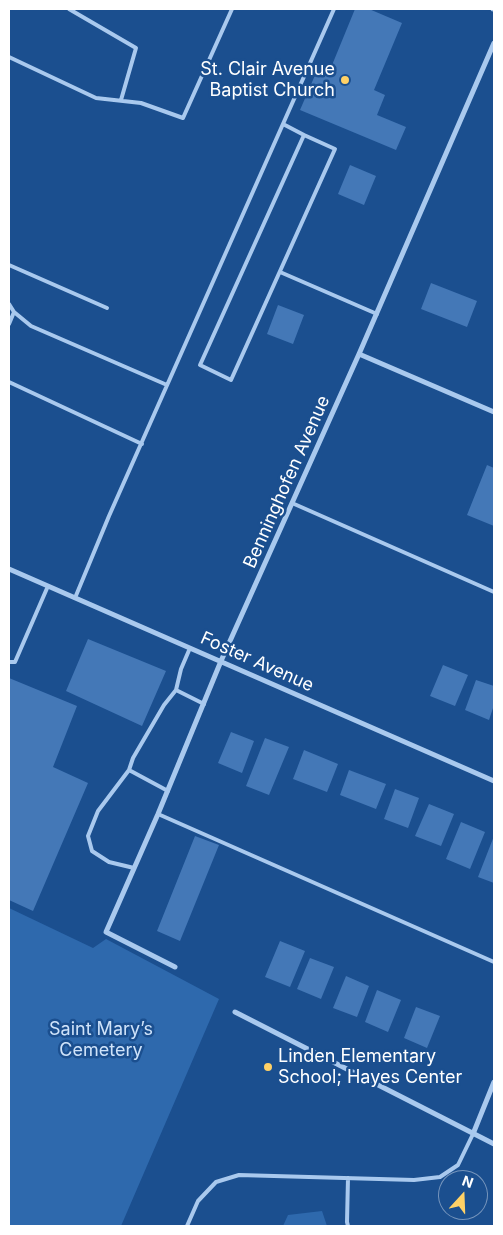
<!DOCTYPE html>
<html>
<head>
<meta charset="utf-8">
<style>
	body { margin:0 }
	#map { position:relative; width:503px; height:1235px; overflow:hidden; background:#1b4f8f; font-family:Inter,sans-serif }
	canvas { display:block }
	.frame { position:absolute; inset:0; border:10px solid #fff; pointer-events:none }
	.north { position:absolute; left:438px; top:1170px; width:50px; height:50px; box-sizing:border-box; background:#1b4f8f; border:1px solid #7695bc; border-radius:50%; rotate:20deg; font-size:14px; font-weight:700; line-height:20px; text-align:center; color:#fff }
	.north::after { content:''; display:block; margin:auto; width:18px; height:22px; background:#ffd166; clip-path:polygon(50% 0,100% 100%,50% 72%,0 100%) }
</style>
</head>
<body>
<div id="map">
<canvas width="503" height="1235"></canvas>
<div class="frame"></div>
<div class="north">N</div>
</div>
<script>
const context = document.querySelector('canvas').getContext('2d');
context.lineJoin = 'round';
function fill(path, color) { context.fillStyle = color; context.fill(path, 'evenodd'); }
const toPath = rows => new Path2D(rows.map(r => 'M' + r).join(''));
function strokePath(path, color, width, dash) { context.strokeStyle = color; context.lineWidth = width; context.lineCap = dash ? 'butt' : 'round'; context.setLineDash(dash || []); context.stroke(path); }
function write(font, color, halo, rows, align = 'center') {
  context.font = font + ' Inter,sans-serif'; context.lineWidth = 5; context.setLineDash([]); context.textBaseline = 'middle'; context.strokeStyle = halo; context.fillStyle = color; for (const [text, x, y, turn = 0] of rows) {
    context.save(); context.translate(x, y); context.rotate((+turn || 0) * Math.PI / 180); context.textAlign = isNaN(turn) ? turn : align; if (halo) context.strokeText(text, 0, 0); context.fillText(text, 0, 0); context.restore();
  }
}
const green = toPath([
	[9,908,93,948,106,939,219,999,121,1226,9,1226],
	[322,1211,327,1226,283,1226,288,1215]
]);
const building = toPath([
	[355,9,369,9,402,23,374,90,385,95,377,115,406,127,396,150,300,110,319,66,330,70],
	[350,165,376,176,364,205,338,194],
	[431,283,477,301,467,327,421,309],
	[278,305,304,315,293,344,267,334],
	[487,465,494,468,494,526,467,515],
	[88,639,166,671,142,726,66,691],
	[443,665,468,675,455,706,430,696],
	[9,678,77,706,53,767,88,783,33,911,9,900],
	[476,680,494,686,494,705,489,720,465,710],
	[231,732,254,741,242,773,218,763],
	[265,738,289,747,269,795,246,786],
	[304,750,338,764,327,792,293,779],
	[349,770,386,784,376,809,340,795],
	[395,789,419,798,408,828,384,819],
	[429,804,454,814,441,846,415,836],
	[461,822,485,832,470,869,446,859],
	[195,836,219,845,180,941,157,931],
	[494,836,494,883,478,877],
	[280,941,305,951,290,987,265,977],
	[310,958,334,967,321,999,297,989],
	[346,976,369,986,357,1017,333,1008],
	[377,990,401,1000,388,1032,365,1022],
	[416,1007,440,1016,427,1048,404,1038]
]);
const lane = toPath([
	[69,9,136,48,121,100],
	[9,57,96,98,141,103,183,118,232,9],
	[283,124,304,135],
	[304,135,335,149,231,380,200,365,304,135],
	[9,265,107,308],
	[280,272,377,314],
	[9,304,14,312,9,324],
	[14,312,31,326,167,385],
	[9,382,142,444],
	[292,503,494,592],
	[75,598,109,516,334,9],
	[9,662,15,662,48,586],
	[176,690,181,669,190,648],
	[129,770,98,811,88,836,92,851,109,862,134,868],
	[168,791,129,770,133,758,164,705,176,690,204,704],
	[158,814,494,962],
	[348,1178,347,1222,348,1226],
	[187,1226,198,1201,216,1182,239,1175,414,1180,440,1177,458,1165,473,1134]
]);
const street = toPath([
	[493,9,494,9],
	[359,354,494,412],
	[9,569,494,781],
	[175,967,106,932,158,814,221,661,359,354,494,43],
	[235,1012,494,1144],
	[473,1134,494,1082]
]);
const markers = [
	[345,80,5,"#ffd166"],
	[268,1067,5,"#ffd166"]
];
const poiNames = [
	["St. Clair Avenue",335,70],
	["Baptist Church",335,91],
	["Linden Elementary",278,1057,"left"],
	["School; Hayes Center",278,1078,"left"]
];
const streetNames = [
	["Benninghofen Avenue",287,482,-66],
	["Foster Avenue",257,662,24]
];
const parkNames = [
	["Saint Mary’s",101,1030],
	["Cemetery",101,1051]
];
fill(green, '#2e69ad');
fill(building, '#4478b7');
strokePath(lane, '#a9c9ee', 4);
strokePath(street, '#a9c9ee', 5);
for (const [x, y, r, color] of markers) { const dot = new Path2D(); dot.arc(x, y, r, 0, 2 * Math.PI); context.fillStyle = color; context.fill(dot); strokePath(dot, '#1b4f8f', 2); }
write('18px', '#fff', '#1b4f8f', poiNames, 'right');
write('18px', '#fff', '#1b4f8f', streetNames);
write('18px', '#cfe3fa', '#1b4f8f', parkNames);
</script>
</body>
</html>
